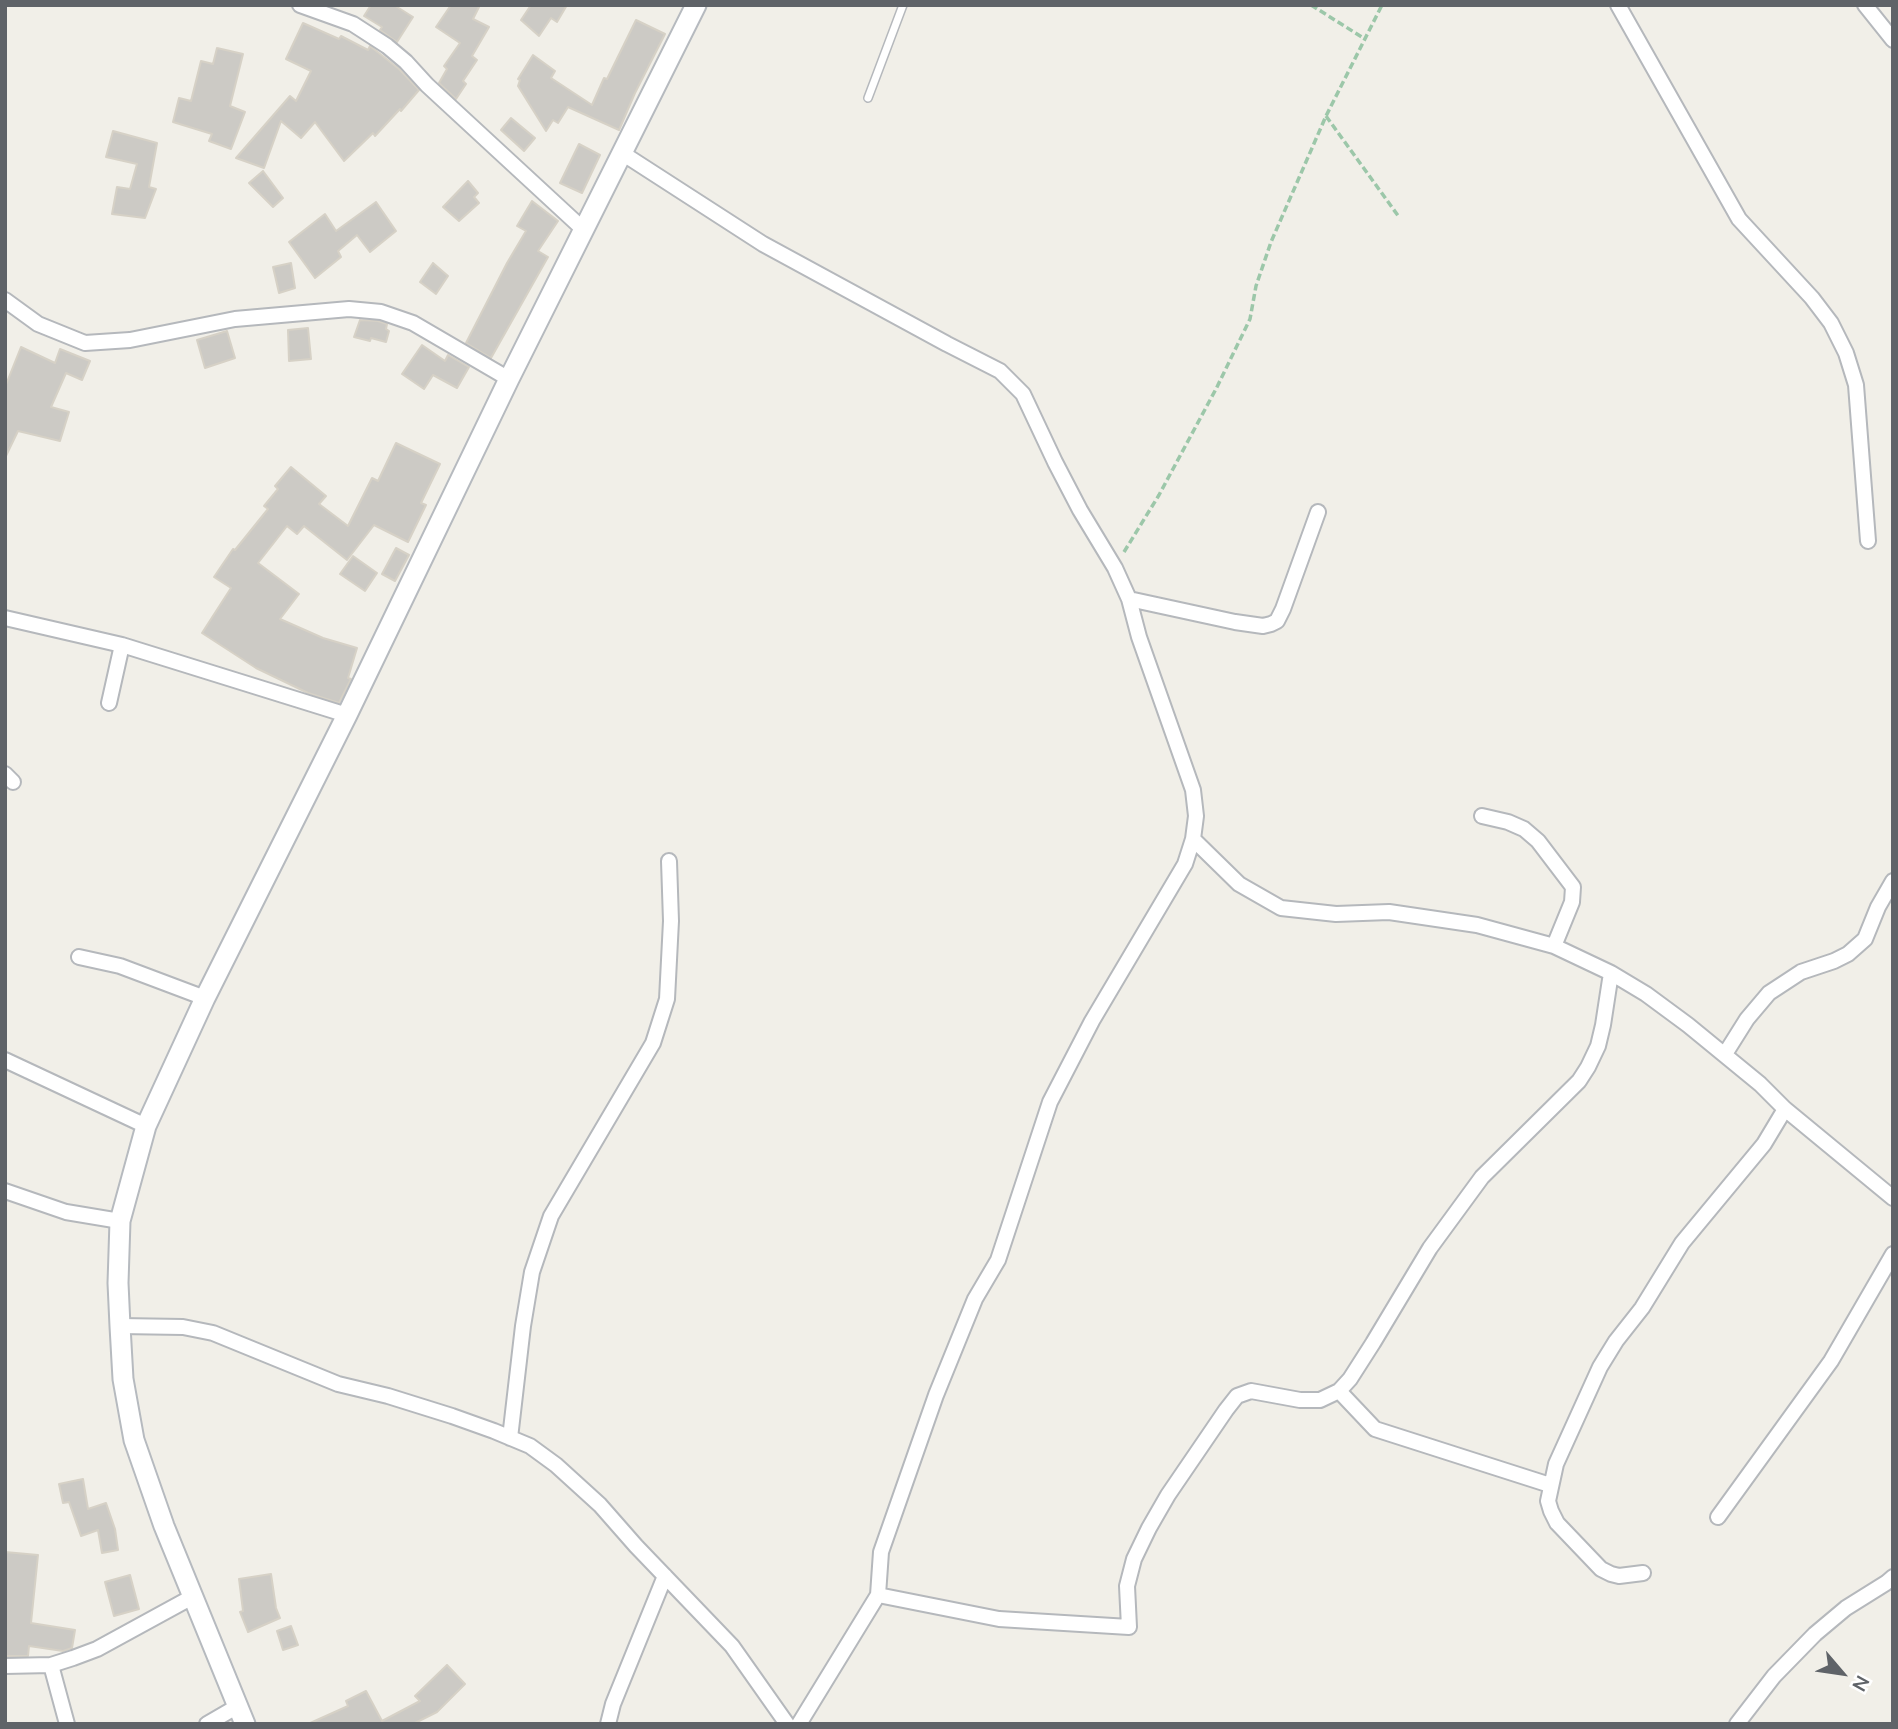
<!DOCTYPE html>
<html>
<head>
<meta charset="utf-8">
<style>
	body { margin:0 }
	#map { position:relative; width:1898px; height:1729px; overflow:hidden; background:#f1efe8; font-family:"Nunito Sans",sans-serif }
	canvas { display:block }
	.frame { position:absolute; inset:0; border:7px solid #5f6368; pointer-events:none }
	.north { position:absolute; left:1807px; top:1638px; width:70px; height:70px; -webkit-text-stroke:5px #fff; paint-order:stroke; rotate:119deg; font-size:19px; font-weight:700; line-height:28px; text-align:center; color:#5f6368 }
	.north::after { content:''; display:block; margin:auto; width:24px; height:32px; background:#5f6368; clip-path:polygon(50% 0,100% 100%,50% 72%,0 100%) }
</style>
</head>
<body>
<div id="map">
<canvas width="1898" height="1729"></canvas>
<div class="frame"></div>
<div class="north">N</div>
</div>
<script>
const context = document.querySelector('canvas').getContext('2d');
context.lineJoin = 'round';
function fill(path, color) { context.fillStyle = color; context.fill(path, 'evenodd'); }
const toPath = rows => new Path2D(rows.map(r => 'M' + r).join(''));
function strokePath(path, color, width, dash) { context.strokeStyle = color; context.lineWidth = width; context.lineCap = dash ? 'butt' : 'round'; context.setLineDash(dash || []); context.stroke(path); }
const building = toPath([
	[371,5,394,5,413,17,397,42,380,30,382,27,364,16,371,5],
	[451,5,480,5,473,19,489,27,472,56,477,60,463,81,466,84,456,99,439,83,447,69,444,66,460,43,436,27,451,5],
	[531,5,567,5,557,22,551,18,539,36,521,20,531,5],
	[636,20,665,34,635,93,619,130,568,107,558,123,553,120,546,131,518,86,520,80,518,79,533,55,555,71,551,78,592,105,604,78,607,79,636,20],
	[303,23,339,39,341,36,368,50,370,46,399,69,419,90,401,111,400,109,375,136,373,133,344,161,315,122,301,138,281,121,264,168,236,158,290,96,296,101,311,71,286,59,303,23],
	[217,48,243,54,230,106,245,112,231,149,209,141,212,134,173,122,179,98,191,101,201,61,213,64,217,48],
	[511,118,535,138,524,151,501,130,511,118],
	[113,131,157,143,149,187,156,189,145,218,112,214,117,187,130,189,137,164,106,157,113,131],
	[579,144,600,155,582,193,560,183,579,144],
	[263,171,283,198,273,207,249,183,263,171],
	[468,181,478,193,474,197,479,203,459,221,443,207,468,181],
	[532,201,558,221,538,251,548,257,491,358,466,343,507,263,526,231,517,226,532,201],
	[376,202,396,231,370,252,357,235,338,251,341,257,315,278,289,242,325,214,336,231,376,202],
	[291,263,295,288,279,293,273,267,291,263],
	[433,263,448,276,436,294,420,282,433,263],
	[360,320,378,321,387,324,386,329,389,331,386,342,371,338,370,341,354,337,360,320],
	[308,328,311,359,289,361,288,330,308,328],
	[227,331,235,358,205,368,197,340,227,331],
	[422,345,445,361,448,355,469,367,457,388,433,375,424,389,402,374,422,345],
	[21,347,55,363,60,349,90,361,82,380,66,373,51,407,69,412,60,441,18,431,5,458,5,387,21,347],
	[396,443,440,464,421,503,426,505,408,542,374,525,347,560,304,526,297,534,287,526,258,563,299,594,280,619,323,638,357,648,348,678,351,679,339,703,308,693,256,668,202,633,231,588,214,577,233,549,235,550,268,509,264,506,278,489,275,486,291,467,326,496,319,504,348,526,372,478,378,481,396,443],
	[396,548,409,555,395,581,382,574,396,548],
	[353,556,377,573,365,591,340,574,353,556],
	[83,1479,88,1509,106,1503,115,1529,118,1550,102,1553,98,1530,81,1536,69,1502,63,1503,59,1484,83,1479],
	[5,1552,38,1555,31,1623,75,1630,72,1648,63,1651,29,1646,28,1656,5,1656,5,1552],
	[271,1574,276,1608,280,1618,248,1632,240,1612,243,1611,239,1579,271,1574],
	[130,1575,139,1609,114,1616,105,1582,130,1575],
	[291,1626,298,1645,283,1650,277,1631,291,1626],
	[447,1665,465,1684,437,1712,413,1724,308,1724,348,1706,346,1701,366,1691,382,1721,420,1701,415,1696,447,1665]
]);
const path = toPath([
	[1311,5,1365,39],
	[1326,116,1399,217],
	[1124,552,1159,495,1216,389,1250,319,1256,286,1271,242,1326,116,1382,5]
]);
const lane = toPath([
	[868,98,903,5]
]);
const street = toPath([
	[300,5,353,24,387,46,406,62,427,85,584,230],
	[1618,5,1739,219,1812,298,1831,323,1846,353,1856,385,1868,541],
	[1865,5,1893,40],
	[622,153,763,244,947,344,1000,371,1023,394,1055,462,1080,510,1115,568,1129,599,1139,637,1193,790,1196,816,1193,839,1185,864,1092,1021,1050,1102,998,1260,975,1299,936,1395,881,1552,878,1595,799,1724],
	[5,300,38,324,85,343,130,340,235,319,349,309,381,312,413,323,509,379],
	[1129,599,1235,622,1263,626,1271,624,1277,621,1283,609,1318,512],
	[5,618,122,645,347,715],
	[109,703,122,645],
	[5,774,13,782],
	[1482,816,1508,822,1524,829,1538,841,1573,887,1572,902,1554,946],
	[1193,839,1239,884,1281,908,1336,914,1389,912,1477,925,1554,946,1611,973,1646,994,1688,1025,1760,1084,1785,1109,1893,1198],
	[79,957,120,966,205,998],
	[1725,1054,1747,1019,1769,993,1801,972,1834,961,1848,954,1865,939,1878,907,1893,881],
	[5,1060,146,1126],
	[5,1191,66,1212,120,1221],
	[120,1326,183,1327,213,1333,338,1384,388,1396,452,1416,494,1431,530,1446,556,1465,600,1505,636,1546,732,1646,787,1724],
	[1339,1391,1375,1429,1550,1485],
	[510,1438,523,1326,532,1272,551,1216,653,1043,667,999,671,921,669,861],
	[1718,1517,1831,1361,1893,1254],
	[1643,1573,1619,1576,1611,1574,1601,1569,1557,1523,1551,1511,1548,1501,1556,1464,1600,1367,1616,1341,1642,1308,1682,1243,1764,1144,1785,1109],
	[878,1595,999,1619,1129,1627,1127,1586,1134,1559,1149,1528,1168,1495,1226,1410,1237,1396,1251,1391,1300,1400,1320,1400,1339,1391,1350,1379,1373,1343,1430,1248,1482,1177,1579,1081,1588,1067,1598,1046,1603,1025,1611,973],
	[51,1665,67,1724],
	[5,1666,51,1665,73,1658,97,1649,194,1596],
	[207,1724,238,1706],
	[608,1724,613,1704,665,1576],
	[1737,1724,1774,1676,1815,1634,1846,1608,1886,1583,1893,1577]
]);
const secondary = toPath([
	[245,1724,164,1526,134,1440,123,1379,120,1326,118,1283,120,1221,146,1126,205,998,347,715,509,379,696,5]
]);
fill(building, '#cccac5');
strokePath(building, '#d6d1c6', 2);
strokePath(lane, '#b5b8bc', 10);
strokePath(street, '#b5b8bc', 18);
strokePath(secondary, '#b6babf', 23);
strokePath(path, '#9cc7a9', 3.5, [7, 3.5]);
strokePath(lane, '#fff', 7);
strokePath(street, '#fff', 14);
strokePath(secondary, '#fff', 19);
</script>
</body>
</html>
